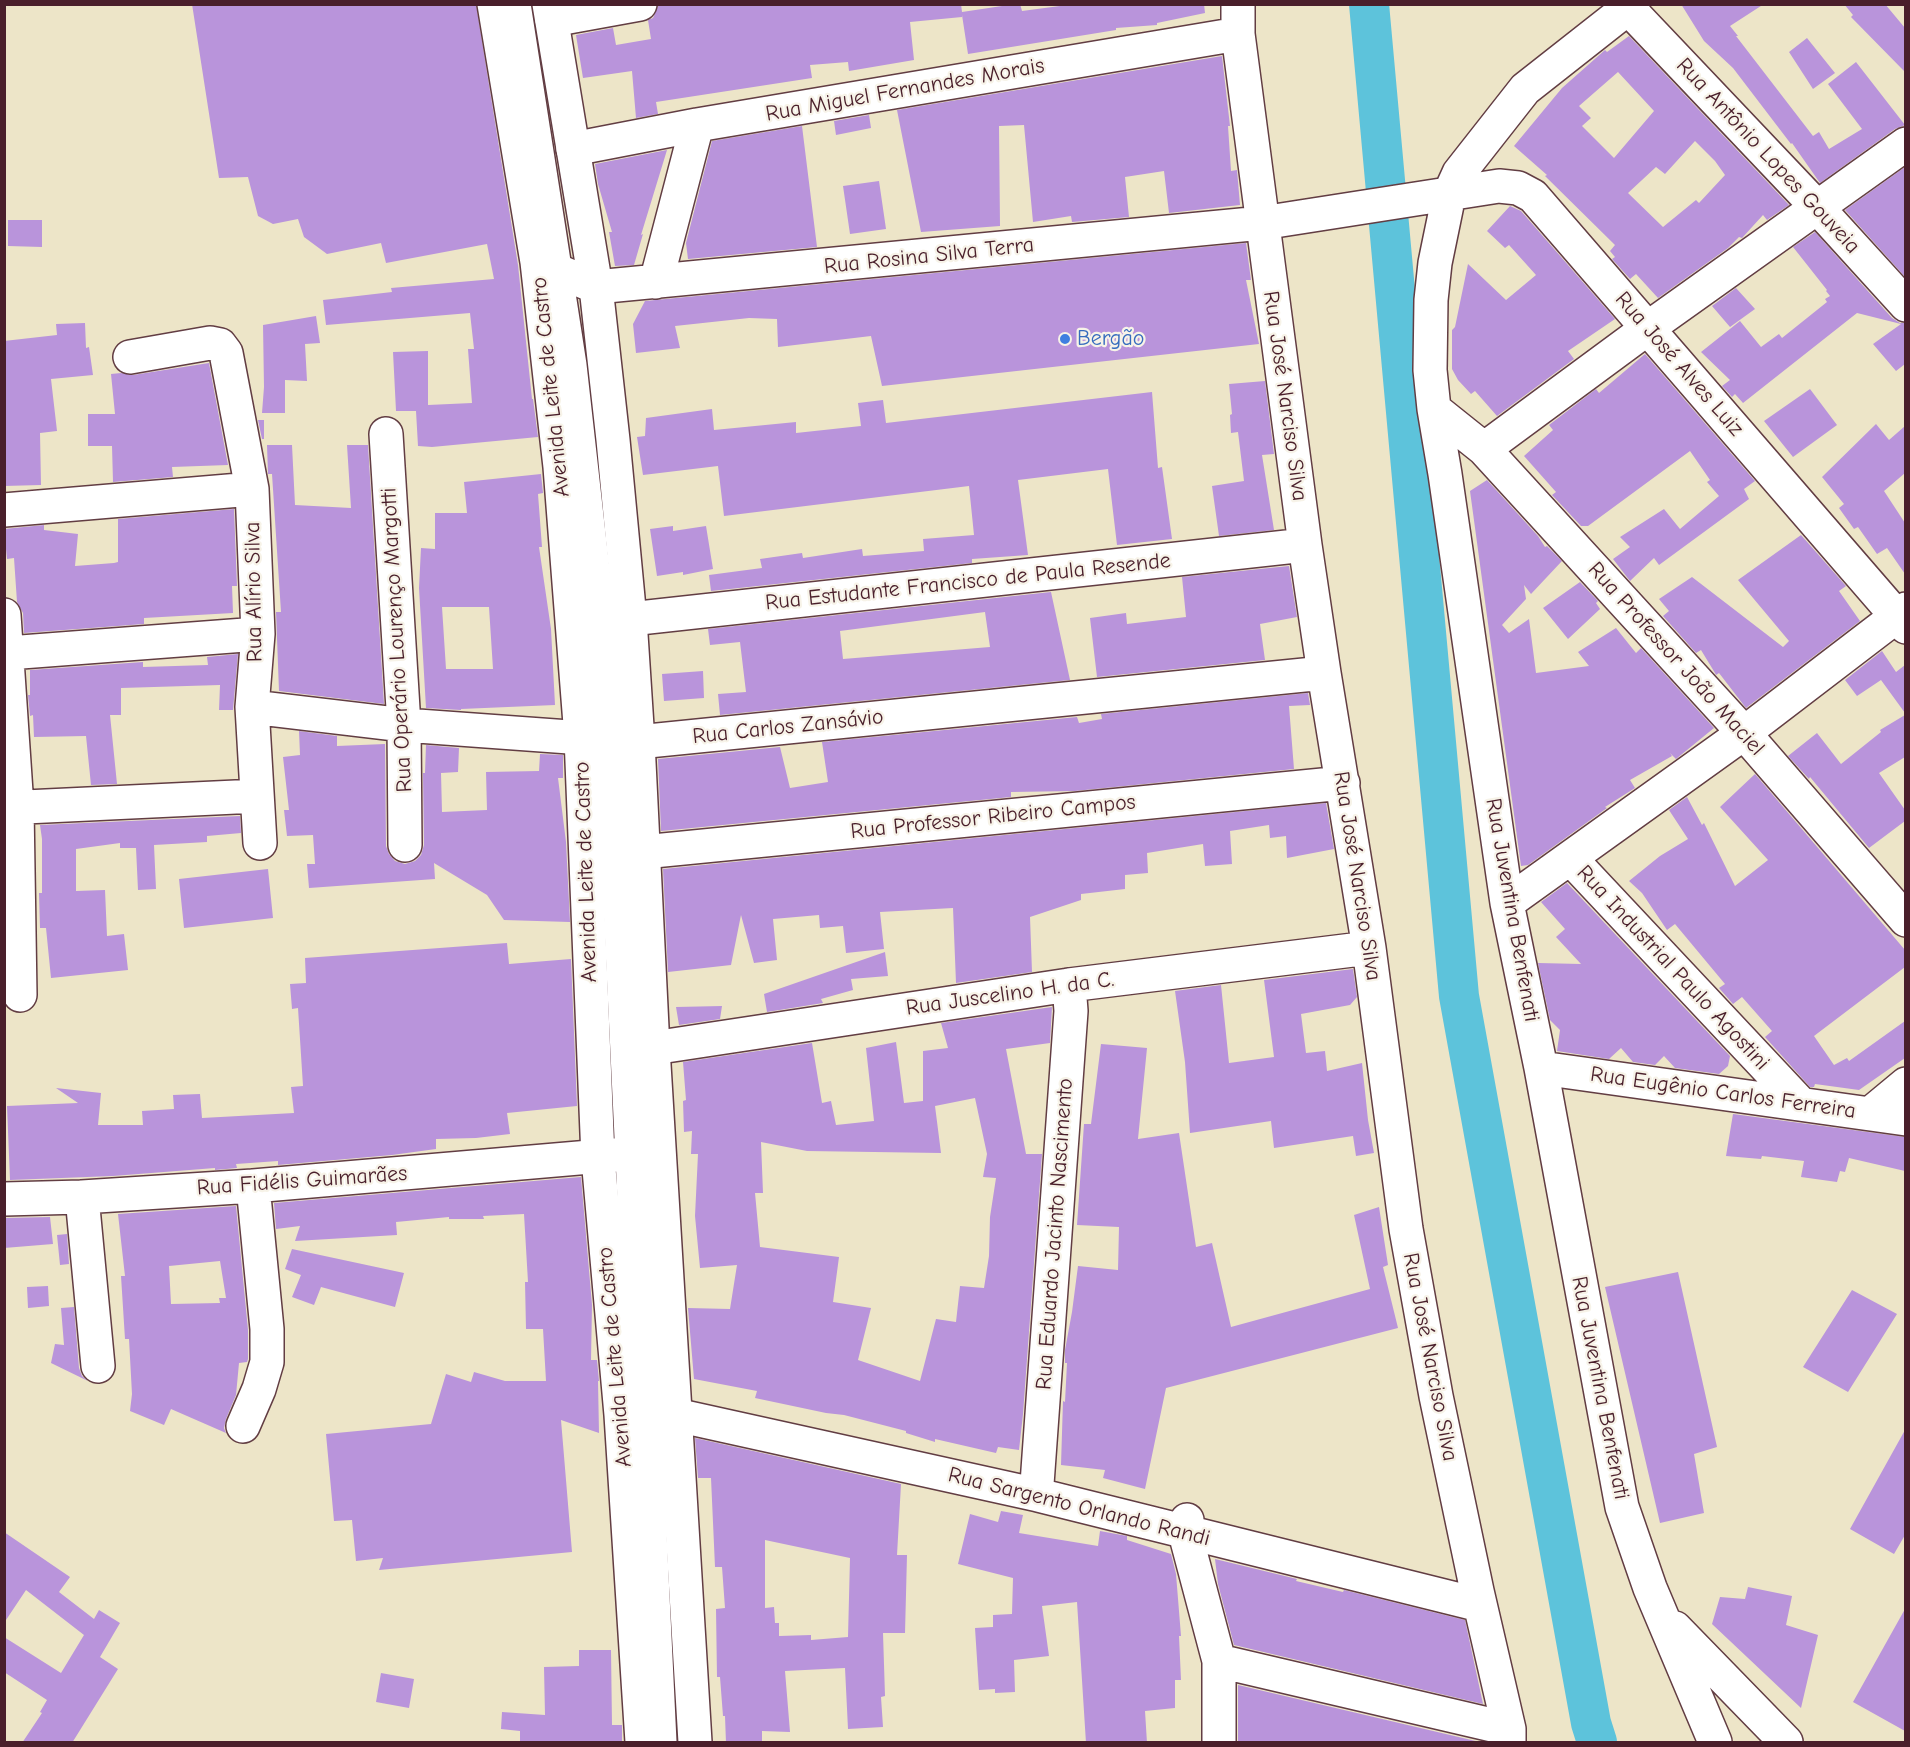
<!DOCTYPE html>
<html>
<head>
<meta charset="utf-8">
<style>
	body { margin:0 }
	#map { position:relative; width:1910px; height:1747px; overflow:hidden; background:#ede5c8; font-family:"Comic Neue",sans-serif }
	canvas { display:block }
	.frame { position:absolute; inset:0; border:6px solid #4a1f2b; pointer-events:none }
</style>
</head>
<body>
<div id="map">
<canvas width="1910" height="1747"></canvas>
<div class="frame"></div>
</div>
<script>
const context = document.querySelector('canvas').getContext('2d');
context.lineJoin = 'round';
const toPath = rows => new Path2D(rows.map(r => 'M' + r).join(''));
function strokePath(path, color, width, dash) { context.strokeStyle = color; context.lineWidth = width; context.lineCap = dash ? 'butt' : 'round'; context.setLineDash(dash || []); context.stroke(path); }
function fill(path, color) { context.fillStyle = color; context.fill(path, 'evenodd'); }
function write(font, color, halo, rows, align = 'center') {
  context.font = font + ' "Comic Neue",sans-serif'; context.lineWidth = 4.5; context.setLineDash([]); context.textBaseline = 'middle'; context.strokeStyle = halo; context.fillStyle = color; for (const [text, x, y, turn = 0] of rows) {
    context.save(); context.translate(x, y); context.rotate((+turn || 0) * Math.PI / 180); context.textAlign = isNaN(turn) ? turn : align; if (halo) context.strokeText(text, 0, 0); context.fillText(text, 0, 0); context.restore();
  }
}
const stream = toPath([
	[1591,1723,1607,1742]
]);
const river = toPath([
	[1369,4,1459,996,1591,1723,1597,1742]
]);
const building = toPath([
	[192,4,476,4,518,265,532,399,533,399,538,437,432,447,418,446,416,411,396,411,393,352,428,351,428,405,472,403,468,349,474,349,470,313,326,325,323,300,392,292,391,288,494,279,487,244,386,263,381,243,327,254,304,237,298,219,273,224,258,216,248,177,219,178],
	[667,4,961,4,962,12,1002,6,1002,4,1020,4,1022,11,1075,4,1204,4,1205,13,1157,23,1157,25,1116,28,1116,30,968,54,962,15,962,17,910,22,914,60,849,71,848,62,810,65,812,78,656,102,658,114,636,118,632,71,583,78,576,35,613,28,616,45,651,39,648,20,653,18,658,6],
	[1681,4,1764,4,1730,26,1738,36,1736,36,1813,136,1819,132,1829,149,1862,129,1828,84,1856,62,1905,125,1895,129,1820,183,1792,143,1791,144,1733,68,1704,41],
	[1844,4,1885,4,1905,28,1905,72,1851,17,1853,15],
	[1629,36,1789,205,1767,220,1763,215,1742,238,1739,237,1728,248,1658,298,1636,274,1630,279,1612,259,1615,257,1610,251,1615,245,1545,176,1547,175,1514,146,1562,88,1605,50,1607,52],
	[1618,72,1654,111,1614,158,1582,126,1591,118,1579,106],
	[1695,141,1715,161,1725,175,1699,203,1696,200,1663,227,1628,193,1656,167,1665,174],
	[1807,38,1835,73,1813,89,1789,52],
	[1222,56,1230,126,1228,126,1231,171,1237,170,1240,205,1169,213,1164,171,1125,177,1129,217,1072,222,1071,216,1033,222,1024,125,999,126,1000,226,921,232,897,110],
	[869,115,871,128,836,135,834,121],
	[802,126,817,247,688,259,686,243,712,141],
	[667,150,641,235,643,234,634,265,615,266,609,232,612,232,598,184,595,164],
	[1905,167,1905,277,1845,210],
	[879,181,886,229,850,234,843,186],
	[1510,206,1521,211,1615,319,1568,351,1574,359,1497,416,1475,391,1471,394,1458,380,1452,369,1452,330,1455,327,1468,264,1506,300,1536,275,1509,245,1505,248,1487,231],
	[8,220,42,220,42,247,8,246],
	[1815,232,1892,318,1900,323,1905,323,1905,364,1896,371,1873,344,1901,324,1857,313,1743,403,1735,394,1732,397,1722,386,1730,380,1701,352,1740,321,1761,347,1779,334,1782,338,1827,302,1825,299,1830,296,1826,291,1827,290,1793,247],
	[1246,243,1251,280,1246,280,1259,344,882,386,871,336,778,347,777,319,749,318,675,326,680,348,636,353,633,324,645,301],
	[1736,288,1755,309,1730,327,1712,306],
	[316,316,320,343,305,344,307,381,285,380,285,413,262,413,264,387,263,325],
	[85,323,86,348,89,347,93,375,51,379,57,431,40,433,41,485,4,486,4,341,57,335,56,324],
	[1645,354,1755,481,1744,489,1749,499,1659,565,1654,558,1630,581,1613,559,1630,547,1620,537,1664,509,1680,529,1719,496,1707,482,1710,480,1690,451,1588,526,1581,526,1552,495,1556,492,1524,456,1553,430,1549,425,1596,389,1599,393],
	[209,363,228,465,172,467,173,477,113,482,112,446,88,446,88,414,115,414,111,374,121,373,133,375],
	[1265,381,1274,454,1262,455,1274,530,1219,536,1212,486,1244,481,1238,432,1231,433,1230,415,1232,414,1229,384],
	[1810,389,1837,425,1793,457,1764,421],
	[1152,392,1158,468,1162,467,1172,539,1117,545,1108,469,1018,480,1028,555,972,559,972,563,711,591,709,575,762,568,760,559,802,553,803,558,862,549,863,556,924,551,923,539,974,535,969,486,724,516,718,466,643,475,637,437,645,436,646,418,712,409,714,430,796,422,796,433,861,426,858,403,883,400,886,423],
	[258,420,264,420,264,439,262,439],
	[1876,424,1889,440,1905,426,1905,473,1884,491,1905,523,1905,574,1887,548,1877,554,1858,527,1854,529,1839,508,1844,504,1822,477],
	[267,445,292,445,295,505,351,508,347,445,368,445,384,704,279,691,276,612,281,612,272,474,268,474],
	[541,474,543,493,538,494,542,547,539,547,551,629,555,705,461,709,461,710,426,708,419,588,421,548,435,549,435,513,467,513,464,482],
	[442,607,489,607,493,669,446,669],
	[1487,480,1538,536,1545,547,1547,546,1562,561,1531,594,1524,585,1526,599,1502,625,1509,633,1529,619,1536,673,1589,666,1578,652,1616,628,1636,653,1641,648,1714,728,1676,759,1670,753,1672,756,1630,780,1635,788,1605,807,1607,808,1528,865,1521,866,1470,491],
	[234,509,237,586,232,586,233,613,144,618,144,624,24,633,23,613,17,602,14,558,7,559,4,529,44,525,44,530,78,534,75,566,114,563,118,562,118,519],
	[673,526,673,531,706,526,713,569,683,575,683,572,657,576,650,529],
	[1801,535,1846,586,1839,591,1860,621,1746,708,1719,673,1716,675,1715,673,1701,650,1696,653,1663,616,1669,611,1659,599,1692,577,1783,647,1789,641,1738,580],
	[1289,566,1297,617,1260,624,1265,660,1097,677,1090,618,1126,613,1127,624,1186,617,1182,577],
	[1580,582,1598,601,1596,603,1600,609,1568,639,1543,608],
	[1051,592,1070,680,720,715,718,694,746,692,740,642,710,645,708,629],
	[985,612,990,647,843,659,840,631],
	[1882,651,1896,672,1905,665,1905,713,1881,680,1857,696,1845,680],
	[238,654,233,710,219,710,220,685,121,688,121,715,110,715,117,784,91,785,86,736,34,737,33,715,30,716,28,695,30,695,30,670,143,662,143,667,208,665,207,657],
	[703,671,704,698,664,701,662,674],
	[1308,693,1310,705,1289,706,1294,769,1075,791,1011,792,1011,797,661,831,658,759,780,747,790,788,828,782,822,742,1077,717,1079,723,1102,719,1101,714],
	[1905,715,1905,757,1879,773,1905,810,1905,821,1869,848,1810,777,1809,779,1788,756,1817,733,1841,764,1881,732,1880,730],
	[299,731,337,736,337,746,385,744,386,846,389,854,395,861,405,864,415,861,421,855,424,845,423,773,425,773,426,745,459,748,458,772,441,773,442,812,487,810,486,772,539,771,540,754,563,755,563,778,558,778,566,842,570,922,504,920,487,895,434,863,435,879,309,888,307,864,315,864,313,835,287,836,284,810,289,810,283,757,300,755],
	[1755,774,1905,950,1905,967,1814,1036,1834,1065,1847,1058,1849,1061,1905,1021,1905,1058,1859,1090,1815,1084,1814,1087,1810,1087,1765,1037,1772,1031,1742,997,1733,1004,1719,988,1725,984,1675,924,1667,930,1642,893,1629,881,1660,856,1688,839,1669,810,1687,797,1702,825,1704,823,1735,886,1768,860,1720,807],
	[1326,803,1334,849,1287,858,1286,836,1270,838,1269,825,1230,831,1232,864,1205,866,1203,844,1147,853,1148,873,1125,875,1125,889,1081,894,1081,900,1030,917,1032,972,956,983,953,908,880,912,884,949,846,953,843,926,820,928,819,915,773,919,777,960,754,963,741,915,731,965,668,972,663,869],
	[240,816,241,833,207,836,207,842,154,845,156,889,138,890,136,848,120,848,120,843,76,849,76,891,105,890,107,936,124,934,128,970,51,978,46,928,40,928,39,893,42,893,42,839,40,825],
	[268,869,273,918,184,928,179,879],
	[1567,883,1730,1056,1728,1066,1719,1074,1675,1068,1664,1056,1655,1065,1633,1062,1621,1048,1609,1059,1557,1051,1560,1030,1550,1020,1538,963,1581,964,1556,937,1565,929,1541,902],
	[507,943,509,964,571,959,577,1106,507,1113,510,1134,476,1138,436,1139,436,1149,392,1155,278,1165,278,1161,236,1164,237,1168,215,1170,215,1168,113,1176,10,1180,7,1106,78,1103,56,1088,101,1093,98,1125,143,1125,142,1111,174,1109,173,1095,200,1094,202,1118,294,1113,291,1087,303,1086,298,1008,292,1009,290,984,306,983,305,958],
	[885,952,888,976,851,979,853,990,821,999,823,1003,767,1012,764,994],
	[1353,969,1357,997,1350,1005,1301,1014,1306,1053,1325,1051,1327,1071,1362,1063,1368,1120,1374,1153,1356,1156,1353,1136,1274,1148,1271,1121,1190,1133,1185,1062,1175,991,1221,985,1229,1063,1274,1057,1264,980],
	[722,1006,720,1019,679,1025,676,1007],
	[1052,1007,1050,1043,1006,1049,1026,1154,1042,1154,1023,1414,1019,1450,998,1447,996,1453,935,1439,935,1442,906,1433,906,1431,844,1415,826,1413,755,1398,757,1391,694,1379,688,1308,730,1309,737,1265,700,1268,695,1216,698,1154,691,1154,692,1131,684,1132,683,1101,686,1100,683,1062,812,1043,822,1103,831,1101,836,1125,874,1121,866,1048,896,1042,904,1103,923,1101,923,1051,948,1048,941,1023],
	[975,1098,987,1154,983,1177,996,1178,990,1217,989,1256,984,1288,960,1286,956,1322,936,1319,920,1381,858,1360,871,1308,833,1302,839,1257,760,1247,755,1193,763,1193,761,1142,807,1151,941,1153,935,1106],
	[1101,1044,1147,1048,1138,1139,1179,1133,1196,1247,1212,1243,1231,1327,1370,1289,1354,1215,1379,1207,1388,1265,1383,1267,1398,1328,1166,1388,1145,1489,1103,1478,1105,1470,1061,1465,1063,1401,1065,1402,1067,1363,1065,1363,1065,1350,1072,1312,1078,1266,1118,1270,1119,1227,1077,1225,1084,1124,1091,1124],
	[1733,1114,1905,1137,1905,1171,1849,1158,1845,1172,1840,1171,1837,1182,1801,1177,1804,1161,1762,1156,1761,1159,1726,1156],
	[581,1177,592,1305,591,1360,597,1360,599,1381,598,1381,599,1433,561,1420,572,1552,379,1570,383,1558,356,1561,352,1520,334,1521,326,1434,431,1424,446,1374,471,1382,474,1372,505,1381,546,1381,543,1329,526,1329,525,1282,528,1282,524,1214,483,1216,484,1219,449,1219,449,1217,396,1222,397,1235,295,1241,300,1226,276,1229,274,1203],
	[236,1206,248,1330,248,1359,247,1362,239,1363,236,1395,226,1419,224,1428,226,1433,171,1409,164,1425,130,1411,132,1394,129,1339,125,1339,121,1276,125,1276,118,1214],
	[220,1261,226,1298,219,1298,220,1303,171,1304,169,1266],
	[50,1217,53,1244,4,1248,4,1218],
	[67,1234,69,1264,60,1265,57,1235],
	[292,1249,404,1273,395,1307,321,1287,314,1305,292,1297,301,1275,285,1269],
	[1678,1272,1717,1447,1694,1454,1704,1513,1660,1523,1605,1287],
	[48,1286,49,1306,28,1308,27,1287],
	[1852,1290,1897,1314,1848,1392,1803,1367],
	[74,1307,79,1368,82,1376,88,1381,51,1363,55,1344,64,1345,61,1308],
	[1905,1430,1905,1535,1894,1554,1850,1529],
	[695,1438,901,1484,897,1555,907,1555,905,1633,883,1633,885,1696,881,1697,883,1727,848,1729,845,1668,785,1671,790,1732,762,1731,762,1741,726,1743,725,1716,723,1716,720,1677,717,1677,716,1609,725,1608,722,1567,715,1567,711,1478,698,1478],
	[765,1540,850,1558,848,1637,811,1640,811,1635,779,1636,779,1623,775,1623,774,1607,765,1608],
	[1001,1511,1023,1515,1019,1533,1098,1546,1100,1531,1127,1536,1127,1540,1171,1554,1176,1574,1181,1636,1179,1636,1181,1680,1175,1680,1175,1708,1145,1711,1147,1743,1086,1743,1077,1602,1042,1606,1049,1656,1014,1660,1015,1692,995,1693,995,1689,979,1690,975,1628,993,1627,993,1615,1012,1614,1013,1578,958,1564,970,1514,998,1522],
	[4,1532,70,1577,59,1592,94,1619,99,1610,120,1623,100,1657,118,1669,72,1743,22,1743,42,1713,40,1712,47,1700,4,1672,4,1637,61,1673,84,1635,26,1590,4,1623],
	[1215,1559,1297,1579,1296,1581,1343,1592,1344,1590,1465,1620,1483,1704,1234,1645,1218,1584],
	[1748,1587,1792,1596,1786,1625,1818,1635,1801,1708,1712,1624,1720,1597,1745,1599],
	[1905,1609,1905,1731,1853,1702],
	[579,1650,611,1650,612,1725,622,1725,622,1743,520,1743,520,1731,501,1729,502,1712,545,1715,544,1667,579,1666],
	[381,1673,414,1679,409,1708,376,1702],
	[1238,1685,1484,1743,1238,1743]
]);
const minor = toPath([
	[514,4,570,365,612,739,660,1742],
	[1238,4,1238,34,1305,545,1324,673,1369,948,1406,1229,1436,1396,1477,1591,1509,1729,1509,1742],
	[1633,4,1525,89,1459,173,1449,195,1435,263,1431,300,1430,370,1434,409,1445,474,1507,903,1541,1068,1622,1507,1650,1588,1715,1742],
	[1628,8,1816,206,1906,305],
	[552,20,640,4],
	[573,149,697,125,1238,34],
	[656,282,697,125],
	[596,287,1262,223,1499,186,1518,188,1533,196,1906,627],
	[130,357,210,343,220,345,226,353,252,489,258,634,252,707,260,843],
	[1434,409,1484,449,1744,733,1906,920],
	[386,434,404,725,405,845],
	[1484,449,1648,328,1906,144],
	[4,510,252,489],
	[4,615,17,807,20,995],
	[630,619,1305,545],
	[8,653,258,634],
	[252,707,404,725,638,742,1324,673],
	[4,808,257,796],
	[643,852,1343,783],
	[1570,858,1801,1104],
	[1507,903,1744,733,1906,609],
	[653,1048,1069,985,1369,948],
	[1541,1068,1906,1119],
	[1871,1113,1906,1084],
	[82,1197,98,1366],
	[4,1199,82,1197,253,1186,625,1154],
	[649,1413,676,1415,1038,1495,1480,1605],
	[243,1426,259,1389,267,1362,267,1329,253,1186],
	[1038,1495,1037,1484,1071,1011,1069,985],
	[1187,1520,1185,1533,1219,1661,1219,1742],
	[1675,1628,1786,1742],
	[1219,1661,1509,1729]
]);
const highway = toPath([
	[494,4,537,262,560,467,581,737,598,1158,621,1415,642,1742],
	[549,4,596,287,613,440,630,619,638,742,653,1048,695,1742],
	[537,262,596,287]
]);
const markers = [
	[1065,339,6,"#3f7fe0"]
];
const streetNames = [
	["Rua Miguel Fernandes Morais",905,90,-10],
	["Rua Antônio Lopes Gouveia",1768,156,47],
	["Rua Rosina Silva Terra",929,256,-6],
	["Rua José Alves Luiz",1679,364,49],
	["Avenida Leite de Castro",551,387,-96],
	["Rua José Narciso Silva",1285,396,82],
	["Rua Estudante Francisco de Paula Resende",968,582,-6],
	["Rua Alírio Silva",254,592,-91],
	["Rua Operário Lourenço Margotti",397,640,-93],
	["Rua Professor João Maciel",1676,659,48],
	["Rua Carlos Zansávio",788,727,-6],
	["Rua Professor Ribeiro Campos",993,817,-6],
	["Avenida Leite de Castro",586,872,-92],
	["Rua José Narciso Silva",1357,876,81],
	["Rua Juventina Benfenati",1512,910,80],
	["Rua Industrial Paulo Agostini",1673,968,47],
	["Rua Juscelino H. da C.",1010,994,-8],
	["Rua Eugênio Carlos Ferreira",1723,1093,8],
	["Rua Fidélis Guimarães",302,1181,-4],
	["Rua Eduardo Jacinto Nascimento",1055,1234,-86],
	["Avenida Leite de Castro",615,1357,-95],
	["Rua José Narciso Silva",1430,1357,79],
	["Rua Juventina Benfenati",1600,1388,79],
	["Rua Sargento Orlando Randi",1079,1507,14]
];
const shopNames = [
	["Bergão",1077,339]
];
strokePath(stream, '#5dc3db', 7);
strokePath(river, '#5dc3db', 40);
fill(building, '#b994db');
strokePath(minor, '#623d43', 36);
strokePath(highway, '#623d43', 36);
strokePath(minor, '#fff', 33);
strokePath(highway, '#fff', 33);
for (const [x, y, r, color] of markers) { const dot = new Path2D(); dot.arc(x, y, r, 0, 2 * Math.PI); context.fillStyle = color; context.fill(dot); strokePath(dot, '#f7f3e8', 2); }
write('22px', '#4a1f2b', '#f7f3e8', streetNames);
write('22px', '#366cbe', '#f7f3e8', shopNames, 'left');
</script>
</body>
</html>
